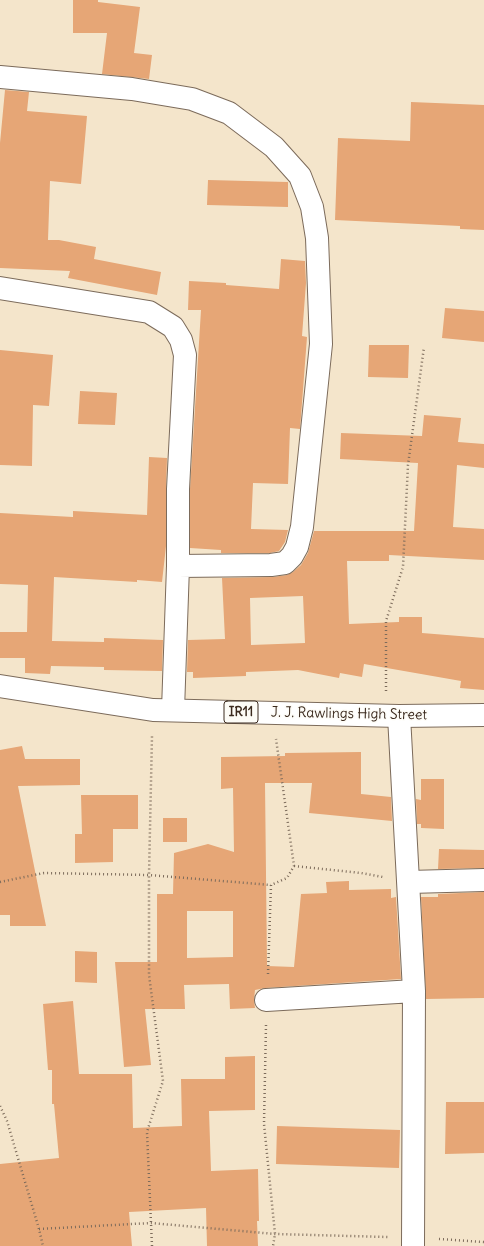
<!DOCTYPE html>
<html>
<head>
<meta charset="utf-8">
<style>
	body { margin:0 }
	canvas { display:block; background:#f4e5cb }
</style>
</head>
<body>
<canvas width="484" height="1246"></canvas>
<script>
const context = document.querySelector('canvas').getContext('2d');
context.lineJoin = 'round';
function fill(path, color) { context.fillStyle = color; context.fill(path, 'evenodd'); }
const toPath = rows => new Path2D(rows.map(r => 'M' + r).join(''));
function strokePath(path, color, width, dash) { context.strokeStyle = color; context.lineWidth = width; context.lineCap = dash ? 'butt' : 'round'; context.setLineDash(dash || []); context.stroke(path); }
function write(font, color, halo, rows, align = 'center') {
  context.font = font + ' Delius,sans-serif'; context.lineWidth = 3; context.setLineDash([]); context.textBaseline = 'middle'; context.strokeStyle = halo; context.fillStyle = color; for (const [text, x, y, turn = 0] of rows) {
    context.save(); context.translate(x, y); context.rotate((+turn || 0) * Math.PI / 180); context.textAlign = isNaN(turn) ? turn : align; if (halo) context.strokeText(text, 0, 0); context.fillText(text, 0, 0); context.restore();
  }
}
const building = toPath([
	[73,0,98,0,98,2,140,7,134,53,152,55,149,79,102,74,107,33,73,33],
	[5,90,29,92,27,111,87,116,81,184,50,181,48,240,59,240,96,247,94,259,161,272,157,295,68,278,70,271,0,268,0,143],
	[411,102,484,105,484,230,460,229,460,226,335,220,338,138,410,141],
	[208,180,288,182,288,207,207,205],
	[281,259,305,261,306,283,302,336,307,337,300,429,290,428,288,484,253,483,251,529,288,530,285,542,279,551,270,553,221,553,221,550,190,548,190,489,201,310,188,310,189,281,226,283,226,285,279,289],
	[445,308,484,311,484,342,442,338],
	[369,345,409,345,408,378,368,377],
	[0,350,53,355,49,406,33,405,32,466,0,465],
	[80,391,117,393,115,425,78,424],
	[424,415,461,418,458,442,484,444,484,468,457,465,453,527,484,529,484,560,389,555,389,561,347,561,349,624,399,622,399,617,422,617,422,633,484,638,484,690,460,688,461,681,364,664,362,677,340,673,339,678,298,670,246,672,246,676,193,678,193,672,187,672,188,640,225,639,222,578,273,577,287,575,293,572,301,565,308,553,314,531,414,531,418,463,340,459,341,433,422,436],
	[303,596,305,643,251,645,250,598],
	[149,457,167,458,166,489,166,546,162,582,137,580,137,582,54,577,52,641,104,642,104,638,163,640,162,671,104,670,104,667,51,666,50,674,25,673,25,658,0,658,0,632,27,632,28,585,0,584,0,513,73,517,73,511,147,515],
	[22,746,25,759,80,759,80,785,18,786,46,926,10,926,10,915,0,915,0,750],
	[361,752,361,794,391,797,392,821,309,813,312,783,265,783,267,966,294,967,301,894,327,893,326,882,349,881,349,890,391,889,391,898,396,897,401,979,265,988,255,990,254,1000,255,1008,230,1009,229,984,184,985,185,1009,145,1009,151,1065,124,1067,115,962,157,962,157,894,173,894,174,853,208,844,234,852,233,788,221,789,221,757,285,756,285,753],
	[187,911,233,911,233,957,187,958],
	[421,779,444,779,444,829,421,828,421,824,417,824,416,799,421,800],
	[81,795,138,795,138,829,113,829,113,862,75,863,75,834,82,834],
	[163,818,187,818,187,842,163,842],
	[439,849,484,850,484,868,438,869],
	[484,892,484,998,426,999,421,897,438,897,438,894],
	[75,951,97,952,97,983,75,982],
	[73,1001,79,1074,132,1074,133,1128,182,1126,181,1079,225,1079,225,1057,255,1056,255,1110,209,1111,211,1171,258,1169,259,1221,257,1221,258,1246,207,1246,206,1208,129,1212,132,1246,0,1246,0,1164,59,1158,54,1104,52,1104,52,1070,48,1070,43,1004],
	[446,1102,484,1102,484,1153,445,1154],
	[277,1126,400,1130,399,1168,276,1164]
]);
const path = toPath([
	[386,691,386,621,403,567,408,465,424,347],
	[294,866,361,873,383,877],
	[0,882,44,873,149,875,271,885],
	[268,974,271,885,287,878,294,866,276,739],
	[266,1025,264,1124,275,1234,273,1246],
	[0,1106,7,1121,39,1229,43,1246],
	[39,1229,151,1223,275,1234,388,1237],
	[439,1239,484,1242],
	[152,1246,147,1132,163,1081,149,975,149,875,152,736]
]);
const minor = toPath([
	[0,77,132,89,192,99,229,113,274,147,300,176,312,207,317,238,321,344,302,527,297,547,292,556,285,563,271,565,178,566],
	[0,288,149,312,173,327,181,340,185,355,178,489,178,566,173,710],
	[399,716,414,991,413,1246],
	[409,882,484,880],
	[266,1000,414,991]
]);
const primary = toPath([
	[0,686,153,710,399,716,484,715]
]);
const shields = [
	[241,712,34]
];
const shieldNames = [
	["IR11",241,712]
];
const streetNames = [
	["J. J. Rawlings High Street",349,714,1]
];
fill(building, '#e6a676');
strokePath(minor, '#7c6b5b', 24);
strokePath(primary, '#7c6b5b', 24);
strokePath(path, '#7c6b5b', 2.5, [1, 3]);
strokePath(minor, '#fff', 22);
strokePath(primary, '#fff', 22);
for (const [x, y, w] of shields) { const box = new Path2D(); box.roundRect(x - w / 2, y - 11, w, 22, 3); context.fillStyle = '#fdfcf7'; context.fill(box); strokePath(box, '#3b2a1e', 1); }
write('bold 13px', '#3b2a1e', null, shieldNames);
write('14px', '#3b2a1e', '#fdfcf7', streetNames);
</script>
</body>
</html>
